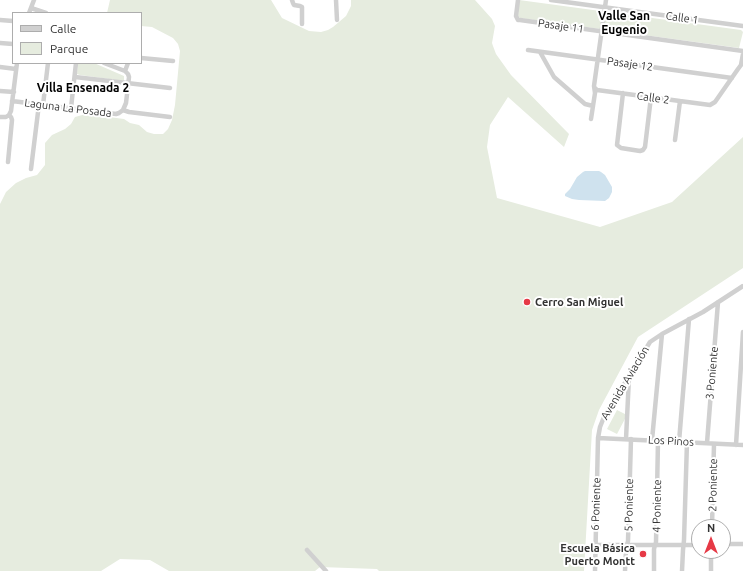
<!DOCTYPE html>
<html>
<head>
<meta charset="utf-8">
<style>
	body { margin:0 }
	#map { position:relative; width:743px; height:571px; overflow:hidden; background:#fff; font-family:Ubuntu,sans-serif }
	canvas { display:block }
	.legend { position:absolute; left:12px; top:12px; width:130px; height:52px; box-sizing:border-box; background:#fff; border:1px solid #adadad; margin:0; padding:5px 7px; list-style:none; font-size:12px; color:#333 }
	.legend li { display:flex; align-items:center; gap:8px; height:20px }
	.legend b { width:20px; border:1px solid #adadad }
	.north { position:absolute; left:691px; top:519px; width:40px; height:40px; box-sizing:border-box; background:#fff; border:1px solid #adadad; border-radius:50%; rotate:0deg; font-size:11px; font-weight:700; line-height:16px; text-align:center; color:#333 }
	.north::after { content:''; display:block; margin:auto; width:14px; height:18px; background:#e63946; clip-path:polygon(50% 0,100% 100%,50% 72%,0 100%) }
</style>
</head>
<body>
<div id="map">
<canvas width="743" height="571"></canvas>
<ul class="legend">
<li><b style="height:5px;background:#d0d0d0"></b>Calle</li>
<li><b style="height:11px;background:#e6ecdf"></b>Parque</li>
</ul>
<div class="north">N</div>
</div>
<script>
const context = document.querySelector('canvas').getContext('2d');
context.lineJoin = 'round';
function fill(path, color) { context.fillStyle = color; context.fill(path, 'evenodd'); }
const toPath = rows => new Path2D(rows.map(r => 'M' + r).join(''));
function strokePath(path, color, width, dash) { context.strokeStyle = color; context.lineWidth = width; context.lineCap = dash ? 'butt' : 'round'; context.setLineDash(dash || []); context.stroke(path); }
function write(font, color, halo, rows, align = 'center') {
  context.font = font + ' Ubuntu,sans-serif'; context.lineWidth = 4; context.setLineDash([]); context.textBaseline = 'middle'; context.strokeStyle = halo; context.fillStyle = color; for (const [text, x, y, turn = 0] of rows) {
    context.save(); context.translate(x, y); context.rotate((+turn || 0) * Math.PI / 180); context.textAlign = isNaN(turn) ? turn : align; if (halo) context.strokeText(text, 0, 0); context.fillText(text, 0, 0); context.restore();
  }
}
const green = toPath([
	[110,0,271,0,282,18,309,31,321,32,328,30,333,27,346,16,351,6,351,0,475,0,492,19,495,26,492,43,493,46,496,54,511,75,569,134,564,147,508,97,490,125,487,147,497,198,600,227,672,202,743,137,743,268,638,337,599,410,592,430,584,571,379,571,377,569,320,567,315,571,169,571,150,560,120,559,101,571,0,571,0,204,6,192,16,183,26,178,37,175,45,165,45,143,52,135,65,129,71,124,75,117,86,114,124,119,130,123,139,125,147,132,154,134,163,134,168,129,172,120,175,105,180,51,178,44,173,38,152,27,141,26,141,13,107,13],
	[519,0,741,30,743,32,739,48,520,18,518,16],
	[78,63,94,63,124,76,124,81,80,75,77,74],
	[617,410,627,415,617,434,607,429]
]);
const water = toPath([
	[585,171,599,171,601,172,605,175,612,187,612,192,609,198,605,201,579,200,572,199,565,196,565,194,570,189,577,177,583,172]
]);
const minor = toPath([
	[292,0,293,3,294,5,300,6,302,7,302,24],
	[336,0,337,20],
	[518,0,516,16,518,20,520,20,743,51],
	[551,0,743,26],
	[31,8,46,13],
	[29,13,34,0],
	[0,20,13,21],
	[0,43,13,44],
	[528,50,732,78],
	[540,52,554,77,585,104,593,106],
	[141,58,173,61],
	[104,63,125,71],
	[0,67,16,69],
	[125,71,128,63],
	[75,77,170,88],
	[595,88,597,90,710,105,715,102,738,69,741,65,743,54],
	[0,91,14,92],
	[623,93,617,145,621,148,640,151,643,150,645,147,651,97],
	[12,101,116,114,119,113,123,110],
	[43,105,48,63],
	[71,108,76,63],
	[123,110,129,112,170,117],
	[123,110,126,103,129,77,128,74,125,71],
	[0,117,6,117,9,115],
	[591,119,595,93,594,86,606,0],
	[675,140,680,101],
	[8,162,12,120,11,117,9,115,11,111,17,63],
	[31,169,39,104],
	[598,438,743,445],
	[626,439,629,377],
	[652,440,662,334],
	[679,442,689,319],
	[707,443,718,302],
	[736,445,743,332],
	[712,527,714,444],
	[723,544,743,544],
	[595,545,699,545],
	[307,550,326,571],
	[595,571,598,438,600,427,604,417,650,342,662,334,703,312,743,286],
	[625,571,626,549,628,541,631,439],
	[654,571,654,549,656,542,658,441],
	[682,571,683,550,684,540,687,442],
	[711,571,711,551]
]);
const markers = [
	[527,302,4,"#e63946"],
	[643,554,4,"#e63946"]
];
const streetNames = [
	["Calle 1",682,18,8],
	["Pasaje 11",561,26,8],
	["Pasaje 12",630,64,8],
	["Calle 2",653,98,8],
	["Laguna La Posada",68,108,7],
	["3 Poniente",712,373,-85],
	["Avenida Aviación",625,383,-59],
	["Los Pinos",671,441,3],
	["2 Poniente",713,485,-89],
	["6 Poniente",596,504,-88],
	["5 Poniente",629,505,-89],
	["4 Poniente",657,506,-89]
];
const poiNames = [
	["Cerro San Miguel",535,302],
	["Escuela Básica",635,548,"right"],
	["Puerto Montt",635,561,"right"]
];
const neighbourhoodNames = [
	["Valle San",624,16],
	["Eugenio",624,30],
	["Villa Ensenada 2",83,88]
];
fill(green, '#e6ecdf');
fill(water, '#cfe2ee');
strokePath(minor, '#d0d0d0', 4.5);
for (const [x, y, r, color] of markers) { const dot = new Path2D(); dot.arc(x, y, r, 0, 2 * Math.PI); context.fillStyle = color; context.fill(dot); strokePath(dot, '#fff', 1.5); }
write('11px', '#333', '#fff', streetNames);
write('bold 11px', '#333', '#fff', poiNames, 'left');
write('bold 12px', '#000', '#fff', neighbourhoodNames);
</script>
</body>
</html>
